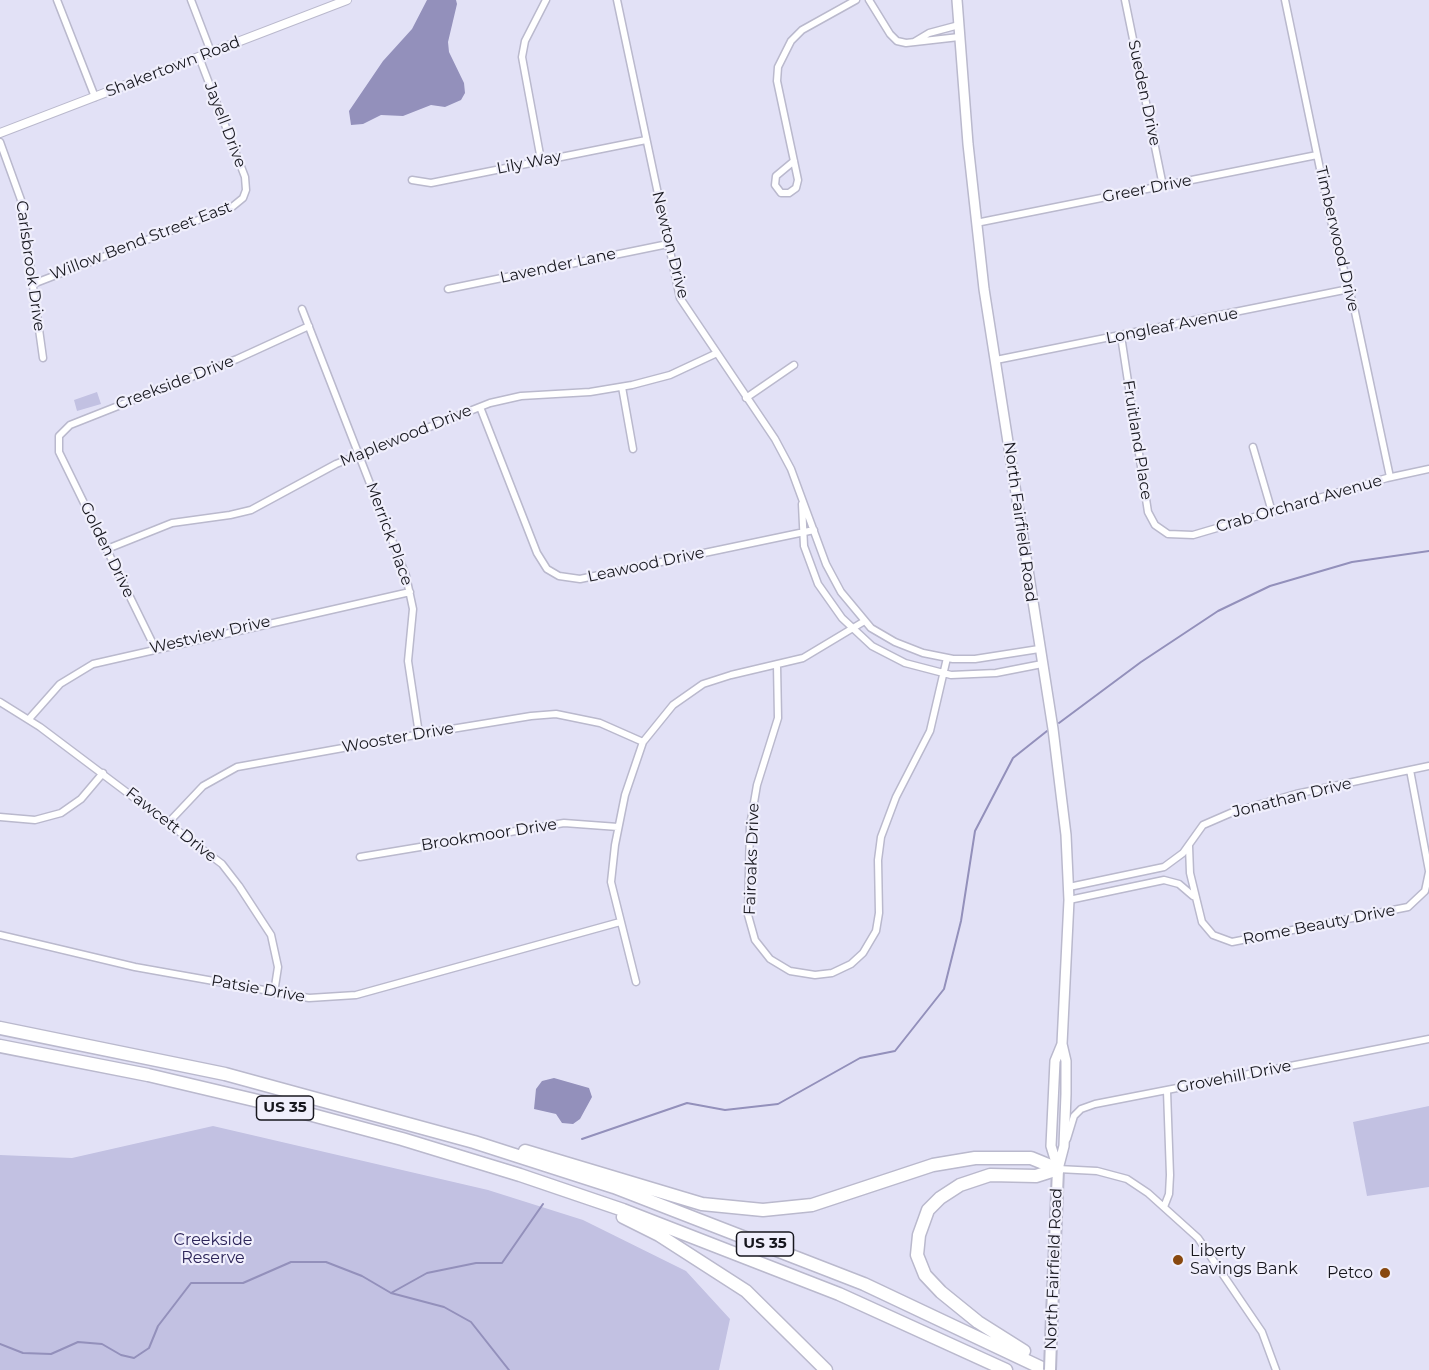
<!DOCTYPE html>
<html>
<head>
<meta charset="utf-8">
<style>
	body { margin:0 }
	canvas { display:block; background:#e2e1f6 }
</style>
</head>
<body>
<canvas width="1429" height="1370"></canvas>
<script>
const context = document.querySelector('canvas').getContext('2d');
context.lineJoin = 'round';
function fill(path, color) { context.fillStyle = color; context.fill(path, 'evenodd'); }
const toPath = rows => new Path2D(rows.map(r => 'M' + r).join(''));
function strokePath(path, color, width, dash) { context.strokeStyle = color; context.lineWidth = width; context.lineCap = dash ? 'butt' : 'round'; context.setLineDash(dash || []); context.stroke(path); }
function write(font, color, halo, rows, align = 'center') {
  context.font = font + ' Montserrat,sans-serif'; context.lineWidth = 4.5; context.setLineDash([]); context.textBaseline = 'middle'; context.strokeStyle = halo; context.fillStyle = color; for (const [text, x, y, turn = 0] of rows) {
    context.save(); context.translate(x, y); context.rotate((+turn || 0) * Math.PI / 180); context.textAlign = isNaN(turn) ? turn : align; if (halo) context.strokeText(text, 0, 0); context.fillText(text, 0, 0); context.restore();
  }
}
const green = toPath([
	[97,392,101,404,77,411,74,400],
	[1429,1106,1429,1187,1367,1196,1353,1122],
	[213,1126,488,1190,583,1220,686,1271,730,1319,719,1370,0,1370,0,1155,72,1158]
]);
const water = toPath([
	[427,0,456,0,457,4,448,42,449,52,464,83,465,93,461,100,445,107,431,105,403,116,381,115,363,124,351,125,349,111,383,61,412,29],
	[554,1078,589,1088,592,1097,580,1119,573,1124,562,1123,556,1114,534,1109,536,1089,542,1081]
]);
const stream = toPath([
	[1059,723,1141,662,1218,611,1270,586,1352,562,1429,551],
	[582,1139,687,1103,725,1110,778,1104,860,1058,895,1051,944,989,961,921,975,831,1013,758,1047,731],
	[391,1293,427,1273,476,1263,502,1263,543,1204],
	[0,1344,23,1353,51,1354,78,1342,102,1344,121,1355,134,1358,149,1348,158,1326,191,1283,243,1283,291,1262,326,1262,362,1276,391,1293,444,1307,471,1322,509,1370]
]);
const minor = toPath([
	[57,0,95,97],
	[191,0,211,52],
	[617,0,680,298,775,439,791,469,826,564,841,592,871,628,895,642,923,653,953,659,975,659,1039,649],
	[869,0,890,34,897,41,906,43,959,37],
	[1125,0,1163,186],
	[1285,0,1330,217,1355,312,1390,477],
	[914,42,929,33,959,25],
	[0,142,21,200,43,358],
	[541,160,522,57,525,41,546,0],
	[794,161,776,176,775,185,781,193,789,193,796,188,798,180,777,81,778,67,791,41,802,30,856,0],
	[412,180,431,183,646,140],
	[976,223,1317,155],
	[33,284,232,207,243,198,246,190,245,177,199,57],
	[448,289,668,244],
	[302,309,406,576,413,609,408,661,419,734],
	[1121,336,1148,512,1155,525,1168,534,1193,535,1387,478,1429,469],
	[996,360,1349,289],
	[622,387,633,449],
	[746,398,794,365],
	[480,407,537,553,547,569,559,576,580,579,814,530],
	[1253,447,1272,512],
	[802,504,804,546,818,584,842,618,872,646,905,663,951,675,996,673,1042,664],
	[107,549,172,523,230,515,251,510,336,464,490,403,521,396,590,392,632,385,670,375,715,354],
	[155,648,59,452,59,436,70,425,237,359,309,326],
	[777,665,778,718,757,785,750,826,748,915,755,940,770,959,790,971,815,975,832,973,851,964,863,953,876,931,879,913,878,860,881,837,896,797,930,731,947,658],
	[0,702,40,727,222,864,239,886,271,935,278,967,274,993],
	[29,719,60,684,93,664,410,592],
	[1410,770,1429,871],
	[0,817,35,820,61,813,81,799,103,773],
	[169,822,203,786,237,767,421,734,531,716,556,714,600,723,643,742],
	[1189,846,1190,873,1202,922,1213,935,1232,942,1408,907,1425,891,1429,872],
	[360,857,564,823,618,827],
	[1069,887,1164,867,1183,853,1203,825,1233,812,1296,794,1429,766],
	[1069,900,1164,880,1179,884,1193,896],
	[0,935,135,967,309,998,356,995,620,922],
	[636,982,611,882,615,845,625,795,643,742,673,705,703,684,731,675,803,658,863,622],
	[1067,1139,1074,1116,1081,1109,1095,1104,1429,1039],
	[1058,1169,1097,1171,1127,1179,1148,1193,1198,1238,1262,1332,1276,1370],
	[1164,1207,1169,1194,1170,1175,1167,1091]
]);
const tertiary = toPath([
	[0,133,347,0]
]);
const secondary = toPath([
	[957,0,968,144,984,289,1053,729,1066,835,1069,900,1062,1044,1066,1061,1066,1094,1064,1146,1058,1169],
	[1058,1169,1051,1146,1055,1061,1062,1044]
]);
const primary = toPath([
	[1051,1340,1058,1169]
]);
const motorway = toPath([
	[0,1028,225,1074,474,1142,614,1187,864,1284,1046,1370],
	[0,1046,148,1075,275,1105,402,1139,520,1175,623,1210,839,1294,1006,1370],
	[525,1151,702,1204,763,1210,812,1205,933,1165,975,1158,1031,1158,1058,1169],
	[623,1217,659,1235,746,1291,826,1370],
	[1024,1351,978,1322,941,1292,925,1275,917,1255,919,1235,928,1210,940,1198,960,1185,990,1175,1036,1176,1058,1169]
]);
const primaryBridge = toPath([
	[1050,1370,1051,1340]
]);
const markers = [
	[1178,1260,6,"#88480f"],
	[1385,1273,6,"#88480f"]
];
const shields = [
	[285,1108,57],
	[765,1244,57]
];
const shieldNames = [
	["US 35",285,1108],
	["US 35",765,1244]
];
const streetNames = [
	["Shakertown Road",173,67,-21],
	["Sueden Drive",1144,93,78],
	["Jayell Drive",225,125,69],
	["Lily Way",529,163,-11],
	["Greer Drive",1147,189,-11],
	["Timberwood Drive",1337,239,77],
	["Willow Bend Street East",141,241,-21],
	["Newton Drive",670,245,76],
	["Carlsbrook Drive",30,266,82],
	["Lavender Lane",558,266,-12],
	["Longleaf Avenue",1172,326,-11],
	["Creekside Drive",175,383,-21],
	["Maplewood Drive",406,436,-22],
	["Fruitland Place",1137,440,81],
	["Crab Orchard Avenue",1299,504,-16],
	["North Fairfield Road",1020,522,82],
	["Merrick Place",389,534,70],
	["Golden Drive",107,550,64],
	["Leawood Drive",646,565,-12],
	["Westview Drive",210,635,-13],
	["Wooster Drive",398,738,-10],
	["Jonathan Drive",1292,798,-14],
	["Fawcett Drive",171,825,38],
	["Brookmoor Drive",489,835,-9],
	["Fairoaks Drive",752,859,-88],
	["Rome Beauty Drive",1319,925,-11],
	["Patsie Drive",258,989,10],
	["Grovehill Drive",1234,1077,-11],
	["North Fairfield Road",1054,1269,-88]
];
const parkNames = [
	["Creekside",213,1240],
	["Reserve",213,1258]
];
const poiNames = [
	["Liberty",1190,1251],
	["Savings Bank",1190,1269],
	["Petco",1373,1273,"right"]
];
fill(green, '#c2c1e2');
fill(water, '#9390bb');
strokePath(stream, '#9390bb', 2);
strokePath(minor, '#bab9cd', 9);
strokePath(tertiary, '#bab9cd', 10);
strokePath(secondary, '#bab9cd', 12);
strokePath(primary, '#bab9cd', 14);
strokePath(motorway, '#bab9cd', 15);
strokePath(minor, '#fff', 6);
strokePath(tertiary, '#fff', 8);
strokePath(secondary, '#fff', 9);
strokePath(primary, '#fff', 10);
strokePath(motorway, '#fff', 12);
strokePath(primaryBridge, '#bab9cd', 14, []);
strokePath(primaryBridge, '#fff', 10);
for (const [x, y, r, color] of markers) { const dot = new Path2D(); dot.arc(x, y, r, 0, 2 * Math.PI); context.fillStyle = color; context.fill(dot); strokePath(dot, '#f0effc', 2); }
for (const [x, y, w] of shields) { const box = new Path2D(); box.roundRect(x - w / 2, y - 12, w, 24, 4.5); context.fillStyle = '#f0effc'; context.fill(box); strokePath(box, '#17171e', 1.5); }
write('bold 15px', '#17171e', null, shieldNames);
write('16px', '#17171e', '#f0effc', streetNames);
write('16px', '#2c2459', '#f0effc', parkNames);
write('16px', '#17171e', '#f0effc', poiNames, 'left');
</script>
</body>
</html>
